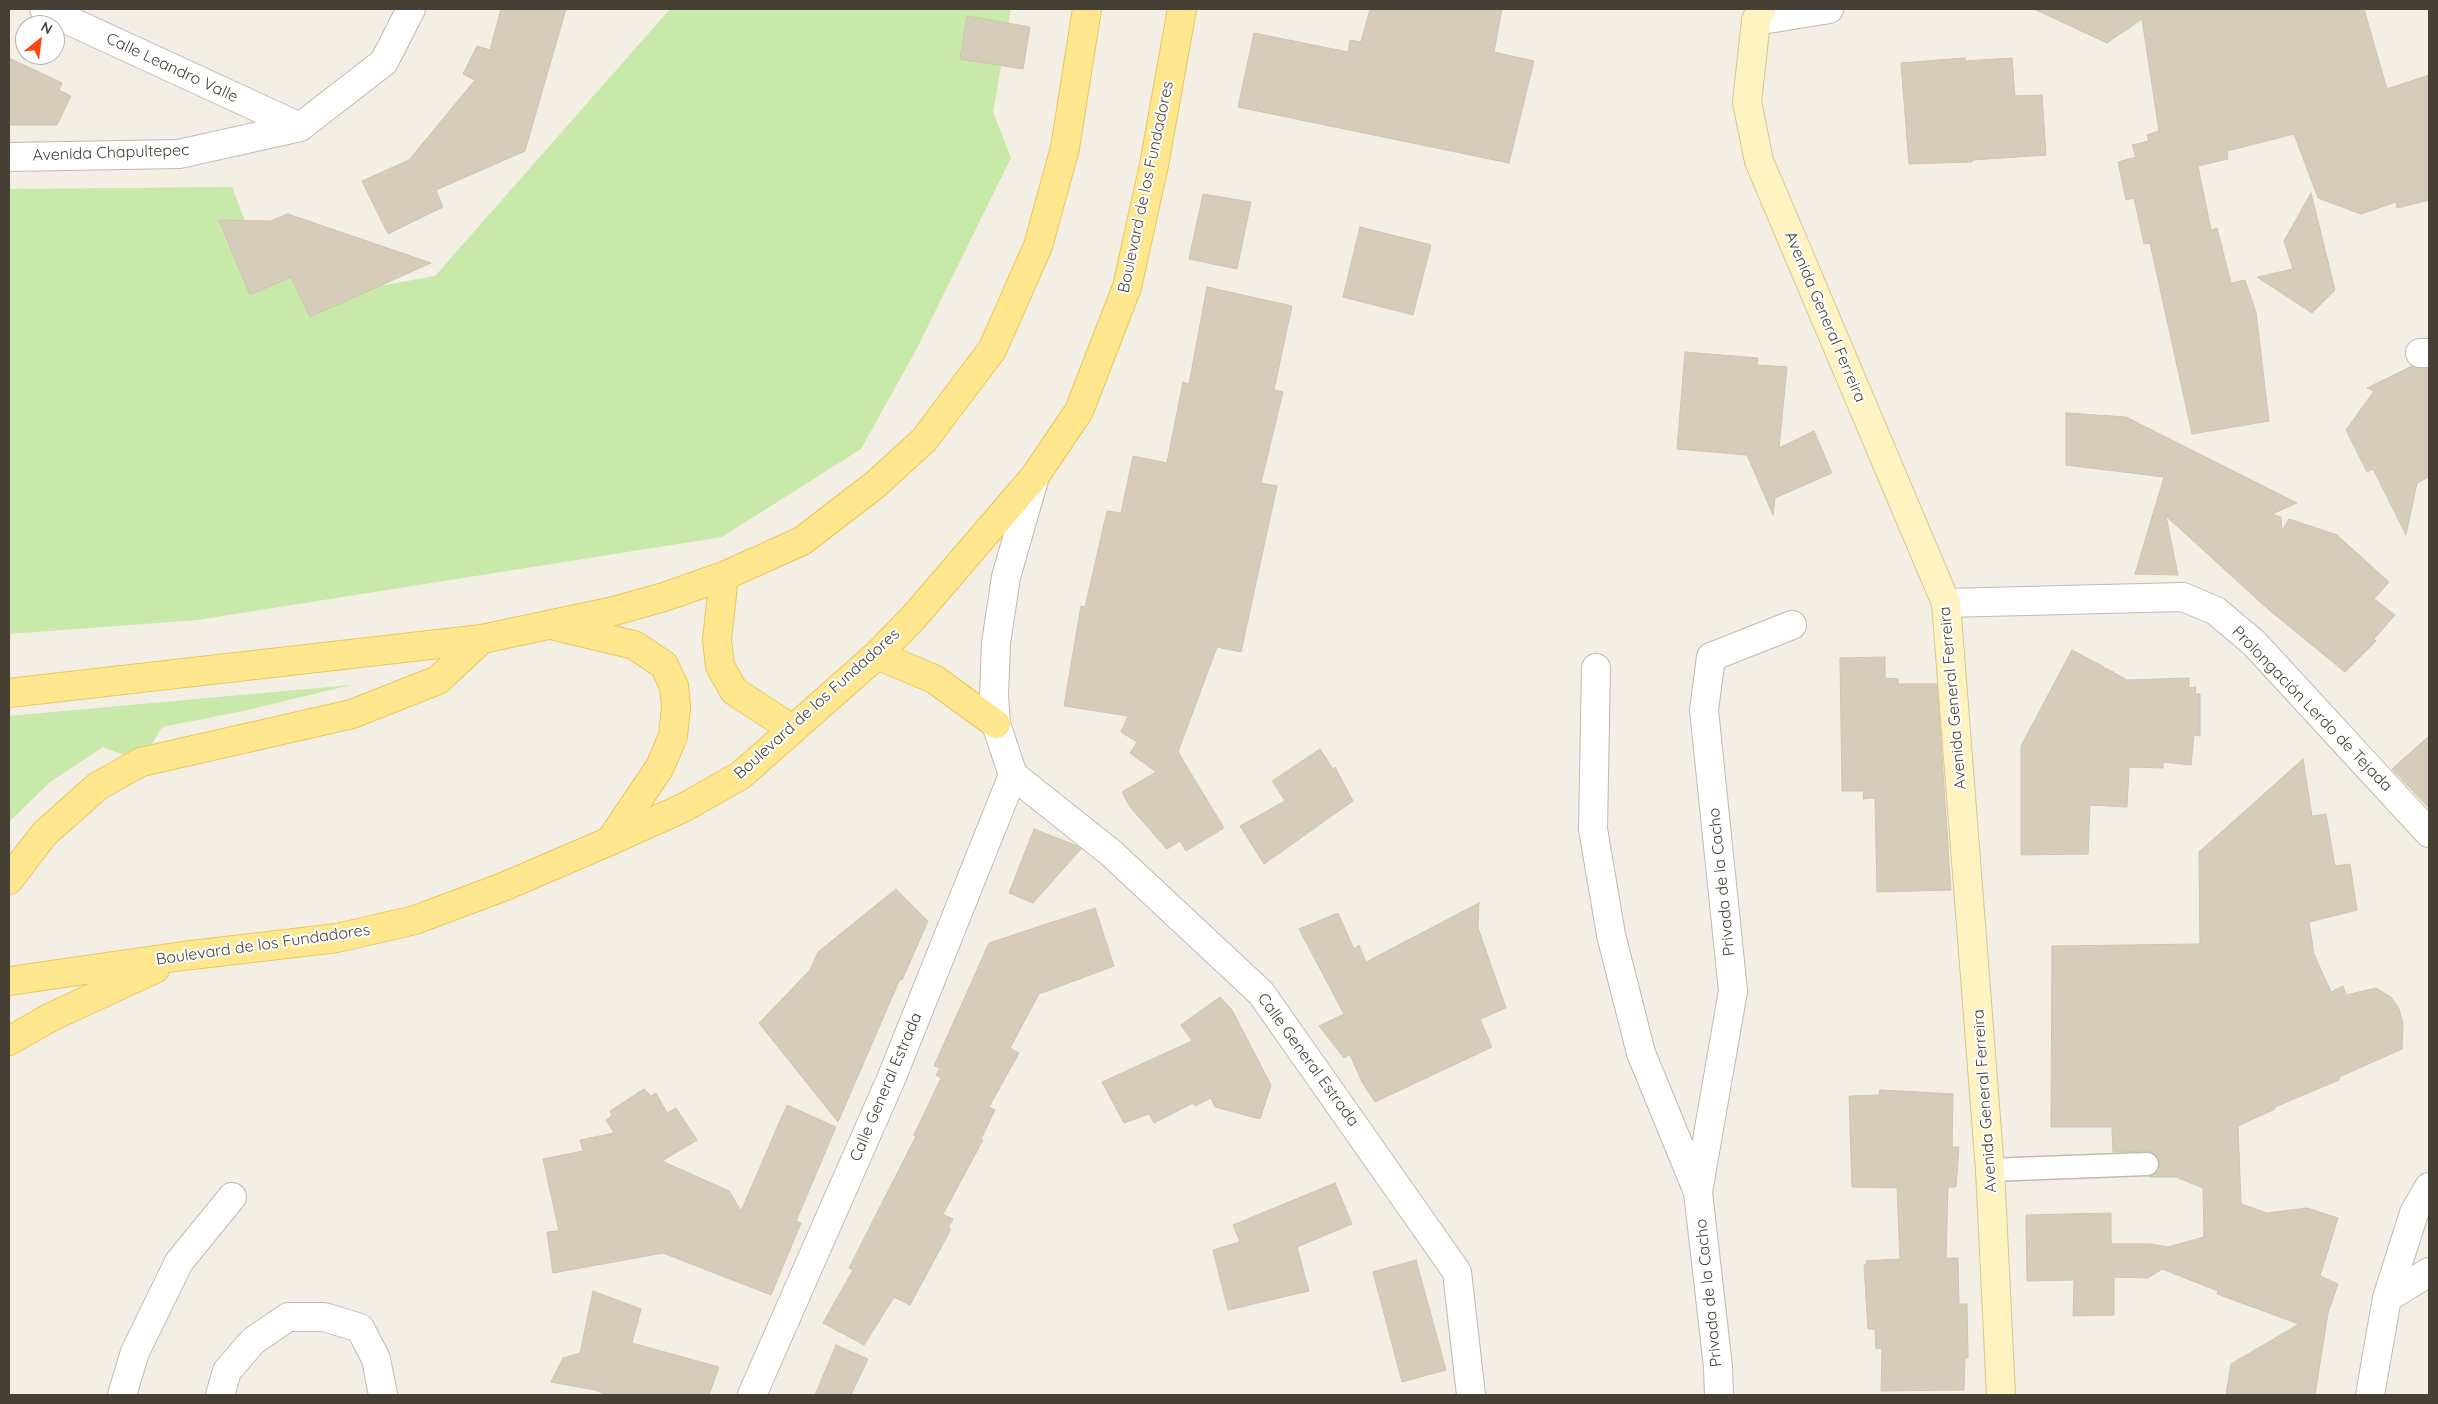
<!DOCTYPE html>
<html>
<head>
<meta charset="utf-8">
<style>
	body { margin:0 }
	#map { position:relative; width:2438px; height:1404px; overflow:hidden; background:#f3efe4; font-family:Quicksand,sans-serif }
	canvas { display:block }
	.frame { position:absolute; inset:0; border:10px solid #453f34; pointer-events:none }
	.north { position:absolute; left:15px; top:15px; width:50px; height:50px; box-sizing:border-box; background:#fff; border:1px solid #b5b2ae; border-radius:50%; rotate:29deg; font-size:14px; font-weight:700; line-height:20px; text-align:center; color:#453f34 }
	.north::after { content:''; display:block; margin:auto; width:18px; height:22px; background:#ff440e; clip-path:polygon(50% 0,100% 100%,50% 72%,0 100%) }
</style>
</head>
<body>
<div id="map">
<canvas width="2438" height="1404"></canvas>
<div class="frame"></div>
<div class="north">N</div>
</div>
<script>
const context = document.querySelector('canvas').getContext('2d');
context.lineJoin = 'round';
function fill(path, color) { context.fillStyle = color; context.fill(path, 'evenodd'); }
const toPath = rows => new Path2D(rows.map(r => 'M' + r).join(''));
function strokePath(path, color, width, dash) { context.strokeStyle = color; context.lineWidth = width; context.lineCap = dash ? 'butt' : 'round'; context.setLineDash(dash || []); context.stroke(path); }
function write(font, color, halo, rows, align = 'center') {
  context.font = font + ' Quicksand,sans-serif'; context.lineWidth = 4; context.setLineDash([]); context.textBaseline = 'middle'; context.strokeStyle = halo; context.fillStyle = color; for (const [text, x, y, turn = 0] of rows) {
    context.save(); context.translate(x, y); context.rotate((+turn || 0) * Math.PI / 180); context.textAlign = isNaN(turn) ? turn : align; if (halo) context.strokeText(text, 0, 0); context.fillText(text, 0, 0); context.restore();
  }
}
const green = toPath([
	[670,9,1011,9,993,112,1011,158,915,352,861,449,722,537,197,620,9,634,9,189,232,187,256,250,334,294,435,276],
	[351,685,243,711,162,727,141,762,103,747,50,782,9,822,9,716]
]);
const building = toPath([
	[501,9,566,9,525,151,436,190,443,207,388,234,362,181,409,160,475,80,463,74,477,46,490,50,501,9],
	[1370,9,1502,9,1494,52,1534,61,1509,163,1238,107,1254,33,1348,52,1350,40,1361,42,1370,9],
	[2034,9,2364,9,2387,89,2429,75,2429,200,2397,208,2396,202,2361,214,2318,198,2294,134,2227,151,2228,159,2198,166,2211,230,2217,228,2231,283,2245,280,2256,312,2269,421,2192,434,2150,243,2144,244,2134,198,2126,200,2118,162,2136,157,2132,145,2149,141,2147,135,2159,131,2142,19,2107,43,2034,9],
	[967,16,1030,27,1023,69,960,59,967,16],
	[9,58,62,83,59,90,71,96,57,125,9,125,9,58],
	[1965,58,1965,61,2012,58,2015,96,2042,95,2046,155,1972,160,1972,162,1909,164,1901,63,1965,58],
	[2311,193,2335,290,2312,313,2257,277,2293,269,2284,241,2311,193],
	[1203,194,1251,202,1237,269,1189,259,1203,194],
	[288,214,431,263,310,317,291,277,250,295,219,220,270,221,288,214],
	[1360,227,1431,245,1413,315,1343,297,1360,227],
	[1207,287,1292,306,1274,390,1283,392,1261,483,1277,486,1241,652,1217,647,1178,752,1224,828,1186,851,1180,841,1167,849,1130,807,1122,792,1156,772,1130,753,1137,742,1121,732,1128,716,1064,706,1081,606,1085,607,1107,511,1121,513,1133,456,1167,463,1183,382,1189,384,1207,287],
	[1685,352,1758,358,1757,365,1787,367,1779,448,1814,431,1832,473,1775,498,1773,515,1747,455,1677,449,1685,352],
	[2412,366,2429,369,2429,477,2417,483,2406,535,2373,469,2367,472,2346,430,2374,391,2367,388,2412,366],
	[2066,413,2126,417,2297,503,2272,514,2281,517,2282,531,2289,519,2337,535,2389,582,2374,599,2395,615,2374,639,2376,641,2345,672,2269,610,2166,516,2178,575,2135,574,2164,477,2066,465,2066,413],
	[2072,650,2104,667,2105,673,2106,668,2127,680,2189,678,2189,688,2196,687,2195,694,2200,694,2200,736,2194,735,2191,765,2163,762,2163,768,2129,767,2127,807,2090,805,2088,854,2021,855,2021,746,2072,650],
	[1885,657,1885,678,1898,679,1898,684,1937,684,1951,890,1877,892,1875,798,1863,799,1864,791,1842,791,1840,658,1885,657],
	[2429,736,2429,808,2392,769,2429,736],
	[1320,749,1333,769,1335,767,1353,801,1264,864,1240,826,1285,801,1272,781,1320,749],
	[2303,759,2312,816,2326,814,2335,866,2350,864,2357,910,2309,922,2314,954,2331,992,2343,986,2346,995,2376,988,2391,997,2399,1009,2403,1024,2402,1049,2339,1077,2339,1080,2275,1107,2275,1109,2238,1126,2241,1204,2267,1213,2307,1208,2338,1218,2320,1276,2338,1284,2328,1313,2315,1395,2226,1395,2231,1364,2299,1324,2217,1294,2218,1291,2162,1269,2148,1278,2114,1277,2114,1315,2073,1316,2074,1280,2027,1281,2026,1215,2111,1213,2111,1244,2151,1244,2168,1247,2204,1237,2203,1188,2176,1177,2149,1177,2159,1170,2160,1163,2158,1157,2147,1151,2113,1152,2112,1127,2051,1127,2052,946,2200,944,2199,852,2303,759],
	[1034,829,1075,845,1081,849,1033,903,1009,893,1034,829],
	[896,889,928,921,902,980,900,979,838,1122,759,1023,810,970,818,952,896,889],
	[1479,903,1478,928,1506,1008,1480,1019,1492,1047,1375,1102,1363,1084,1350,1055,1344,1058,1319,1026,1344,1014,1299,929,1338,913,1354,949,1359,945,1366,962,1479,903],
	[1095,908,1114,966,1039,994,1010,1048,1019,1053,989,1107,995,1110,981,1139,983,1140,943,1214,953,1219,948,1228,951,1229,910,1305,894,1297,864,1345,823,1323,853,1270,849,1268,916,1136,914,1135,941,1078,936,1075,940,1068,934,1066,989,943,1095,908],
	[1220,997,1232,1010,1271,1085,1260,1119,1215,1107,1211,1098,1195,1106,1193,1103,1154,1123,1149,1114,1124,1123,1102,1082,1192,1041,1181,1025,1220,997],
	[644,1089,651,1096,656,1093,667,1113,676,1108,697,1140,662,1161,729,1191,741,1211,787,1105,836,1127,796,1221,801,1223,771,1295,663,1253,553,1273,547,1232,559,1231,543,1159,583,1151,580,1140,614,1133,606,1120,612,1116,610,1111,644,1089],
	[1880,1090,1953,1094,1952,1147,1959,1147,1956,1187,1948,1187,1946,1258,1958,1258,1959,1304,1967,1304,1968,1358,1965,1358,1964,1390,1881,1391,1882,1348,1876,1349,1875,1329,1868,1329,1864,1265,1867,1265,1866,1261,1900,1259,1897,1188,1852,1187,1849,1096,1879,1095,1880,1090],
	[1335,1183,1352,1224,1297,1247,1309,1291,1228,1310,1213,1250,1240,1242,1233,1225,1335,1183],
	[1416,1260,1446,1370,1402,1382,1373,1272,1416,1260],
	[593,1291,641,1309,632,1343,719,1367,709,1395,607,1395,595,1390,551,1382,563,1358,580,1353,593,1291],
	[836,1345,868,1359,851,1395,815,1395,836,1345]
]);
const lane = toPath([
	[1990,1170,2147,1164]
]);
const street = toPath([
	[44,9,300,127],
	[1756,21,1829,9],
	[9,157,179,154,300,127,384,62,411,9],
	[2420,353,2429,353],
	[1035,476,1006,577,996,643,994,695,996,724,1013,775,1111,853,1261,993,1457,1272,1471,1395],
	[1946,603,2183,597,2216,611,2254,643,2429,833],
	[1596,668,1593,829,1611,935,1641,1053,1698,1192],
	[2387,1298,2429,1272],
	[122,1395,135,1352,179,1262,232,1197],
	[220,1395,227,1371,253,1341,288,1317,324,1317,360,1328,376,1359,383,1395],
	[752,1395,891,1079,1013,775],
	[1719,1395,1718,1367,1698,1192,1733,991,1704,710,1711,657,1792,625],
	[2370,1395,2387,1298,2414,1213,2429,1187]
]);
const secondary = toPath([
	[1761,9,1756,21,1747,102,1759,161,1946,603,1990,1170,2001,1395]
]);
const primary = toPath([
	[724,576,717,640,720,666,734,691,792,729],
	[555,626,634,645,664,665,674,686,676,707,673,736,660,767,610,841],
	[877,655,934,679,996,724],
	[9,693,482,639,614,611,664,597,724,576,802,541,876,484,924,440,992,350,1038,246,1065,148,1087,9],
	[9,880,44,834,98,786,141,762,352,714,438,680,482,639],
	[9,981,183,956,337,938,415,920,503,887,610,841,685,807,741,775,877,655,914,617,1035,476,1079,411,1127,287,1154,165,1182,9],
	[9,1041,51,1017,155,969]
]);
const streetNames = [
	["Calle Leandro Valle",172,68,25],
	["Avenida Chapultepec",111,153,-2],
	["Boulevard de los Fundadores",1146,187,-78],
	["Avenida General Ferreira",1825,317,67],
	["Avenida General Ferreira",1953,698,-95],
	["Boulevard de los Fundadores",817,704,-42],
	["Prolongación Lerdo de Tejada",2312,709,46],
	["Privada de la Cacho",1722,882,-96],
	["Boulevard de los Fundadores",263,945,-8],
	["Calle General Estrada",1308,1060,54],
	["Calle General Estrada",886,1087,-67],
	["Avenida General Ferreira",1985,1101,-94],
	["Privada de la Cacho",1709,1293,-96]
];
fill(green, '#c8e9aa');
fill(building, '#d5ccb9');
strokePath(building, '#d0c4ac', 1);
strokePath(lane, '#c1bba9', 25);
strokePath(street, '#c1bba9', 30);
strokePath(secondary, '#d5c891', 30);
strokePath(primary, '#e8c85d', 30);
strokePath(lane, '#fff', 22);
strokePath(street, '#fff', 28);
strokePath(secondary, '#fff4c1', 28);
strokePath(primary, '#ffe790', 28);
write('16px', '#453f34', '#fff', streetNames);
</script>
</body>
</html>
